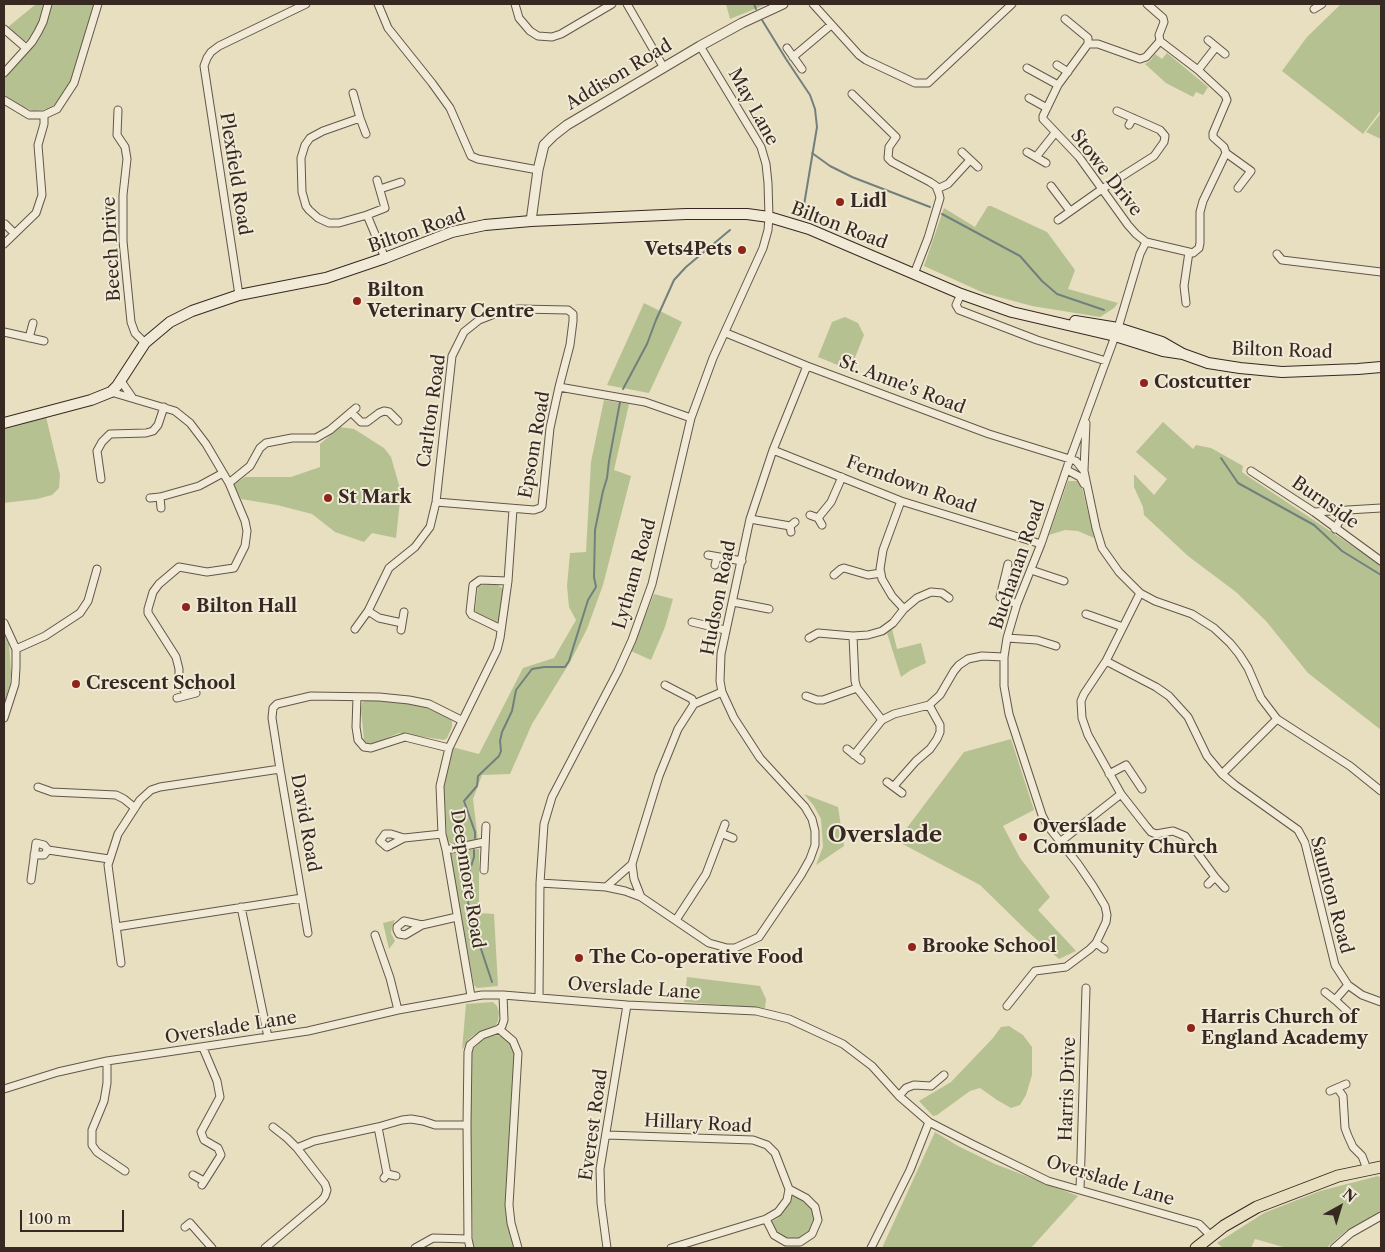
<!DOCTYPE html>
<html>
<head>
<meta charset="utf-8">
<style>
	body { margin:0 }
	#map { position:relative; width:1385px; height:1252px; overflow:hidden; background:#e8dec0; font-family:"Libre Caslon Text",serif }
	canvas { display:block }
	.frame { position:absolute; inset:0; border:5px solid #372822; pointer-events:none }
	.north { position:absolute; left:1315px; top:1182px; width:50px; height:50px; -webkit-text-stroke:4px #f0ead6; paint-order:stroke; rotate:39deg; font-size:14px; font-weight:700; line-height:20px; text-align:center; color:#372822 }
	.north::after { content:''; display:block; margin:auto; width:18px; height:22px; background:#372822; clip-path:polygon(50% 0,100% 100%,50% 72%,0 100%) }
	.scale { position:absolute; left:20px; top:1210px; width:104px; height:22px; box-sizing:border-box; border:2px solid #372822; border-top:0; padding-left:6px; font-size:15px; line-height:18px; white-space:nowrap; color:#372822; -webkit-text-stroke:4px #f0ead6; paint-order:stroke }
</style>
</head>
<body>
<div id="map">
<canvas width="1385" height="1252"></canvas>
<div class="frame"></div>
<div class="north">N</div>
<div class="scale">100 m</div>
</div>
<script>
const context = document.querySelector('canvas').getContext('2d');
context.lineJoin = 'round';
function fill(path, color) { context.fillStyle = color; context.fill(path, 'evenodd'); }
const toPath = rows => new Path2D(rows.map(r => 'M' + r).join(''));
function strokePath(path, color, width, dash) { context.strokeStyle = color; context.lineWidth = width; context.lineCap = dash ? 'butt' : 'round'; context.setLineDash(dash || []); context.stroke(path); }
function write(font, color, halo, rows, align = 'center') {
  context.font = font + ' "Libre Caslon Text",serif'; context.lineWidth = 4; context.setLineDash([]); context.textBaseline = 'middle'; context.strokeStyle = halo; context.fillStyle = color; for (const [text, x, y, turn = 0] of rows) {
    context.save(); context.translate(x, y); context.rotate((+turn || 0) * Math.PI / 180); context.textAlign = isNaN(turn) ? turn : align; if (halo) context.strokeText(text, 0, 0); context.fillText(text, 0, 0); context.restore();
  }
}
const green = toPath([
	[36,4,43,4,42,16,37,29,30,39,25,41,8,27],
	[51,4,95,4,72,80,66,90,57,103,48,109,34,111,20,106,5,95,4,78,33,45,44,28,50,12],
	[726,4,767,4,730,19],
	[1341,4,1381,4,1381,110,1363,134,1282,71,1307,37],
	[1167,53,1208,87,1203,95,1196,92,1193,97,1166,83,1145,64,1150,61,1155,54,1162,59],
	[1381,113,1381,139,1366,132],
	[988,206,991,206,1047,232,1075,270,1068,289,1118,303,1114,308,1100,317,1032,306,984,293,924,266,944,208,975,227],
	[644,303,682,322,649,393,607,385],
	[845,317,858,323,864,335,850,370,818,357,832,322],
	[604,400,629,404,614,470,631,476,603,585,587,629,570,662,532,724,510,774,482,775,473,799,478,841,451,844,447,840,444,785,452,747,479,754,523,668,554,658,576,620,569,607,567,586,570,553,586,552,591,462],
	[46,417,60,475,59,488,52,495,37,499,4,503,4,429],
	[1163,422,1193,449,1196,445,1211,448,1243,466,1242,472,1252,479,1381,565,1381,730,1308,673,1266,621,1236,592,1188,556,1144,515,1143,507,1134,487,1134,474,1154,495,1167,479,1136,452],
	[340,427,354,429,384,448,391,457,401,492,396,538,372,533,364,542,335,532,312,514,277,505,241,499,234,484,245,477,291,477,320,467,320,444],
	[1068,481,1077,481,1082,487,1094,538,1078,531,1065,530,1049,535],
	[495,583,503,589,499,620,496,623,492,622,489,618,478,614,475,611,478,586],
	[654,594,673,599,665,627,651,660,631,651],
	[892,629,897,649,921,643,926,663,911,670,901,677,887,633],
	[4,634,9,644,11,673,10,684,4,705],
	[366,700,419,705,448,717,452,721,452,727,447,738,444,740,399,733,375,743,367,743,364,740,361,709,362,703],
	[1011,739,1034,810,1003,826,1020,858,1050,897,1038,910,1076,951,1059,959,1026,930,980,885,897,841,964,752],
	[804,794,838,807,844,846,816,865,823,847,821,819,814,806],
	[479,849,479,913,494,914,498,986,477,988,474,985,449,856,452,852],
	[395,920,392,927,391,933,395,941,389,949,383,923],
	[687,977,760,986,766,999,765,1008,684,1002],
	[493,1002,497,1006,499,1012,498,1021,496,1025,474,1035,469,1039,462,1050,466,1004],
	[1009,1026,1023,1035,1032,1047,1032,1075,1026,1095,1020,1105,1011,1108,997,1100,980,1088,970,1091,937,1115,933,1116,919,1101,951,1082,993,1038,1001,1027],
	[493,1035,502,1036,510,1042,514,1048,516,1056,507,1176,506,1214,515,1248,473,1247,470,1124,472,1050,484,1038],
	[935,1132,958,1146,995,1164,1078,1196,1031,1248,882,1248],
	[1378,1176,1381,1178,1381,1211,1346,1231,1326,1248,1287,1248,1255,1239,1251,1248,1223,1248,1217,1243,1264,1213,1320,1191],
	[794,1195,806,1202,813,1211,815,1222,810,1233,804,1238,789,1241,777,1233,771,1222,778,1218,790,1202,791,1196]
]);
const stream = toPath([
	[754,4,756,9],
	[762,20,786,59,810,95,815,109,817,127,803,211],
	[812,153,830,166,852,177,930,207],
	[942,214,1020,256,1042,281,1057,294,1104,310],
	[623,389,647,344,656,320,674,280,686,267,730,230],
	[1221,458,1238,483,1314,525,1342,551,1381,575],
	[475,838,475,832,464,801,477,786,478,776,499,756,501,751,500,741,502,732,512,711,516,690,532,669,544,667,565,667,569,661,588,600,596,587,594,577,595,530,603,491,607,478,609,461,620,402],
	[474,850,474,857,469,873,470,883,466,893,468,899,469,917,478,932,478,940,492,982]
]);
const minor = toPath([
	[378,4,388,28,432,83,450,108,471,156,478,159,538,170],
	[515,4,519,18,530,31,538,36,552,37,561,34,612,4],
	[627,4,664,68],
	[813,4,859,55,866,60,915,83,928,83,1012,4],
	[1147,4,1163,18,1164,22,1159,35,1160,41],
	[1314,9,1322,4],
	[1065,19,1088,38,1088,44],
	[4,29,26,48],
	[1208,40,1225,54],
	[1160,41,1198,70,1225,95,1227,100,1213,133,1213,137,1224,147,1226,153,1203,201,1200,212,1200,243,1199,248,1193,253,1146,242,1136,234,1128,225,1079,157,1043,119,1043,116,1058,85,1088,44,1098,44,1140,59,1146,57,1160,41],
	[787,48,802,69],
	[793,57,831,25],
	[1057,65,1068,72],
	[1027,68,1058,85],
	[1198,70,1216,47],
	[4,73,32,42,38,32,43,22,48,4],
	[353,93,360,118,323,131,310,138,305,145,301,158,302,192,306,206,309,210,318,218,329,223,339,223,367,215,385,258],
	[852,94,896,137,889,147,888,158,892,162,930,182,936,186,939,194,940,198,928,238,914,274],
	[1029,98,1047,108],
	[4,100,29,115,44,115,57,109,74,83,98,4],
	[118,110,117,135,125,147,127,159,123,195,123,241,131,322,135,333,145,343],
	[360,118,366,134],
	[1129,125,1133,118],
	[962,152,978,167],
	[1027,152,1046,163],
	[1226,153,1251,171,1238,188],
	[1036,157,1055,133],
	[1051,186,1070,211],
	[380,189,401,182],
	[937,189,948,184,970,160],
	[367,215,385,208,377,180],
	[1058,220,1102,189,1154,156,1164,142,1165,136,1160,130,1117,111],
	[5,224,14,233],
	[4,244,36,213,42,195,38,145,44,124,44,115],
	[1277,254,1282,260,1381,272],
	[961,294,956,305,959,310,1037,340,1106,361],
	[239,295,204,66,207,58,211,52,219,46,306,4],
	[1186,303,1184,286,1189,252],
	[4,332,44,341],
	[726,333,807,366,989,434,1076,461,1084,471,1096,528,1102,548,1119,572,1140,593,1155,601,1192,614,1214,628,1230,643,1239,654,1248,668,1261,698,1277,719,1350,766,1381,791],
	[29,338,33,323],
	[121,381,132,397],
	[111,392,175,411,190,423,206,444,229,483,245,521,247,531,245,546,234,568,207,572,179,567,159,584,153,592,148,609,148,613,176,657,179,669,179,682,187,695],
	[351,412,361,422,367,422,379,413,384,411,389,412,398,421],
	[773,450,901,501,1041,544],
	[1067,470,1080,477,1084,484],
	[1084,470,1086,423],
	[1251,471,1314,512,1381,561],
	[101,479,97,451,102,442,110,434,146,433,153,431,158,425,164,407],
	[229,483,250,466,260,448,266,443,292,438,316,438,330,430,356,408],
	[160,497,161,508],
	[150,498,160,497,199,486,223,473],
	[901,501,883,550,880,569,882,579,892,596,904,609,893,623,882,631,868,635,853,636,855,681,857,688,882,720,894,714,929,705,940,695,954,671,959,665,968,659,982,656,1004,657],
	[436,502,534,510,540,508,542,506,550,428,559,387,645,402,691,418],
	[1314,512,1381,508],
	[810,515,818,518,822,525],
	[818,518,831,502,842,477],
	[750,519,790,526],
	[1335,529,1345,511],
	[791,532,790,526,795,522],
	[708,555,742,561],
	[1008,564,1000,597,1017,604],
	[715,565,717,557],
	[1031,570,1064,581],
	[834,575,841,569,844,568,868,575,881,573],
	[1140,593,1106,661,1084,694,1081,701,1082,718,1088,735,1121,794,1146,826,1151,832,1156,834,1173,831,1185,836,1215,877,1225,888],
	[733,602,769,609],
	[904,609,917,598,931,592,942,593,949,598],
	[368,611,379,618,402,623],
	[1086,614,1123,627],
	[692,622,725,630],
	[4,623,16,649,16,667,15,684,4,718],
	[355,629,368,611,389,568,415,547,430,527,436,502,452,356,464,332,479,320,502,311,519,309,568,310,573,314,573,321,570,345,559,387],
	[501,629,472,615,470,612,473,585,480,580,508,581],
	[401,630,404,612],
	[809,638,818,633,853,636],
	[1007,638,1037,640,1056,646],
	[16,649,45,636,80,613,88,601,97,569],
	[1106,661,1156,687,1169,696,1188,717,1207,756,1222,774,1235,785,1298,830,1305,843,1335,965,1348,985,1362,995,1381,1002],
	[665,685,692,699,694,704],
	[806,696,817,700,823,700,857,688],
	[357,697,356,727,358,740,364,747,371,748,405,737,449,748],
	[177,698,196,693],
	[847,749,861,760],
	[854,755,882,720],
	[1109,774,1126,765,1142,789],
	[1222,774,1277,719],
	[887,782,902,793],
	[894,786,916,761,930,749,937,739,940,732,940,725,929,705],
	[38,787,52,792,116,795,124,799,135,808],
	[723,834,733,838],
	[404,838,387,847,380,841,385,834,391,834,404,838,442,834],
	[1060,842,1121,794],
	[446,850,484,842],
	[34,855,44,855,48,850],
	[632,864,634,879,641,897],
	[484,870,486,826],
	[31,880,36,843,44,845,48,850,109,859],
	[540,883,606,887,632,864,659,776,678,729,694,704,722,692,720,681,721,654,750,519,773,450,807,366],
	[1208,884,1215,877],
	[606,887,625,891,641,897,709,943,727,948,735,948,759,937,801,875,810,859,815,845,815,831,812,819,805,807,760,758,734,718,722,692],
	[241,907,268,1037],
	[676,920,706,874,725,824],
	[422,925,405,935,399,934,397,930,397,927,404,921,422,925,457,917],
	[116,927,302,898],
	[308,933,280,769,272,718,273,708,277,704,311,696,379,697,409,700,429,704,461,720],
	[375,935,390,978,398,1010],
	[1096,943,1104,949],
	[121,963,108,865,118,834,140,800,151,790,160,787,280,769],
	[1325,992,1335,1000,1348,985],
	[471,996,446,850,442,834,440,786,449,748,497,650,500,638,508,581,513,509],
	[539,997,540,883,544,824,552,797,618,671,632,640,652,584,691,418,713,358,763,248,768,230,769,217,768,183,766,164,761,147,700,46],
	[1335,1000,1347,1011],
	[1007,1006,1035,971,1066,967,1090,949,1096,943,1106,922,1107,915,1105,906,1093,886,1078,864,1047,825,1042,815,1009,714,1004,686,1004,657,1007,638,1017,604,1041,544,1070,459,1118,328,1140,254,1146,242],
	[499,1029,513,1041,518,1053,509,1205,511,1223,518,1248],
	[107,1061,107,1083,104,1101,92,1130,92,1145,97,1152,125,1171],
	[4,1089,58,1072,107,1061,308,1031,398,1010,482,995,503,995,627,1005,756,1011,789,1019,843,1044,872,1066,899,1096,929,1122,972,1144,1048,1181,1199,1224,1211,1236],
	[1338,1089,1343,1096,1345,1128,1348,1136,1353,1147,1362,1156,1367,1169],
	[1330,1091,1346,1084],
	[899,1096,906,1088,914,1085,931,1086,944,1075],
	[273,1127,287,1138,297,1148],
	[378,1127,387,1174],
	[607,1135,753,1140,767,1145,775,1153,789,1189,787,1200,778,1212,766,1219,671,1248],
	[193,1175,204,1181],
	[384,1178,387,1174,396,1176],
	[202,1185,221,1155,218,1148,204,1140,201,1132,220,1097,217,1081,203,1048],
	[1080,1190,1086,988],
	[766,1219,774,1235,786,1242,800,1242,812,1234,818,1220,815,1207,806,1198,789,1189],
	[185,1227,190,1223,212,1248],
	[265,1248,322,1200,325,1196,327,1190,325,1184,297,1148,314,1141,378,1127,402,1120,411,1119,423,1121,435,1125,467,1125],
	[415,1248,433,1238,468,1239],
	[470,1248,468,1239,467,1125,468,1052,470,1045,482,1035,499,1029,502,1026,504,1020,503,995],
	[607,1248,601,1203,600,1169,627,1005],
	[871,1248,910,1170,929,1122],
	[1334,1248,1351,1233,1381,1216]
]);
const tertiary = toPath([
	[531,221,538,170,544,145,553,136,567,125,700,46,742,23,783,4]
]);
const secondary = toPath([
	[1075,321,1118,328,1162,342,1183,354,1208,363,1240,368,1282,372,1358,369,1381,367],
	[4,423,91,400,111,392,117,386,145,343,170,322,192,311,239,295,326,278,385,258,452,232,485,225,531,221,686,214,747,214,769,217,809,229,961,294,1012,312,1115,336,1163,351,1183,354]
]);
const trunk = toPath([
	[1196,1248,1224,1226,1257,1207,1338,1176,1381,1167]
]);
const markers = [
	[840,202,5,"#8f2418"],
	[742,250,5,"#8f2418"],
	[357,301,5,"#8f2418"],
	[1144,383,5,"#8f2418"],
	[328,498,5,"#8f2418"],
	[186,607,5,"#8f2418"],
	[76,684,5,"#8f2418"],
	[1023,837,5,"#8f2418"],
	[912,947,5,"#8f2418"],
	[579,958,5,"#8f2418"],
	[1191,1028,5,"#8f2418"]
];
const streetNames = [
	["Addison Road",619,75,-31],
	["May Lane",753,107,61],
	["Stowe Drive",1106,173,52],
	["Plexfield Road",235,174,81],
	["Bilton Road",839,226,21],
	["Bilton Road",417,231,-19],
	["Beech Drive",112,249,-93],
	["Bilton Road",1282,351,2],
	["St. Anne's Road",902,385,21],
	["Carlton Road",432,411,-82],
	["Epsom Road",535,445,-80],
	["Ferndown Road",911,485,20],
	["Burnside",1325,503,35],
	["Buchanan Road",1018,565,-71],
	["Lytham Road",635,574,-74],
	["Hudson Road",719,598,-79],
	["David Road",305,823,80],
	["Deepmore Road",467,879,81],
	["Saunton Road",1331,895,75],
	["Overslade Lane",634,989,4],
	["Overslade Lane",231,1028,-9],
	["Harris Drive",1068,1089,-88],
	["Hillary Road",698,1124,3],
	["Everest Road",594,1125,-82],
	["Overslade Lane",1110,1181,17]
];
const poiNames = [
	["Lidl",850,202],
	["Vets4Pets",732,250,"right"],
	["Bilton",367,291],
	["Veterinary Centre",367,312],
	["Costcutter",1154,383],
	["St Mark",338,498],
	["Bilton Hall",196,607],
	["Crescent School",86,684],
	["Overslade",1033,827],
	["Community Church",1033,848],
	["Brooke School",922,947],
	["The Co-operative Food",589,958],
	["Harris Church of",1201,1018],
	["England Academy",1201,1039]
];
const districtNames = [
	["Overslade",885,836]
];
fill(green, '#b6c192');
strokePath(stream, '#72807d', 2);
strokePath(minor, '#63564a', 9);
strokePath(tertiary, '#63564a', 11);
strokePath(secondary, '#372822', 12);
strokePath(trunk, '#372822', 13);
strokePath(minor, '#f0ead6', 7);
strokePath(tertiary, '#f0ead6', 9);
strokePath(secondary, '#f0ead6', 10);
strokePath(trunk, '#e8dec0', 11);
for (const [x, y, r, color] of markers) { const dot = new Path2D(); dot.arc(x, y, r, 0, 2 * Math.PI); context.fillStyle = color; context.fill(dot); strokePath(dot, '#f0ead6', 2); }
write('18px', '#372822', '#f0ead6', streetNames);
write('bold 18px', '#372822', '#f0ead6', poiNames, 'left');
write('bold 22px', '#372822', '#f0ead6', districtNames);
</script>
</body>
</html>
